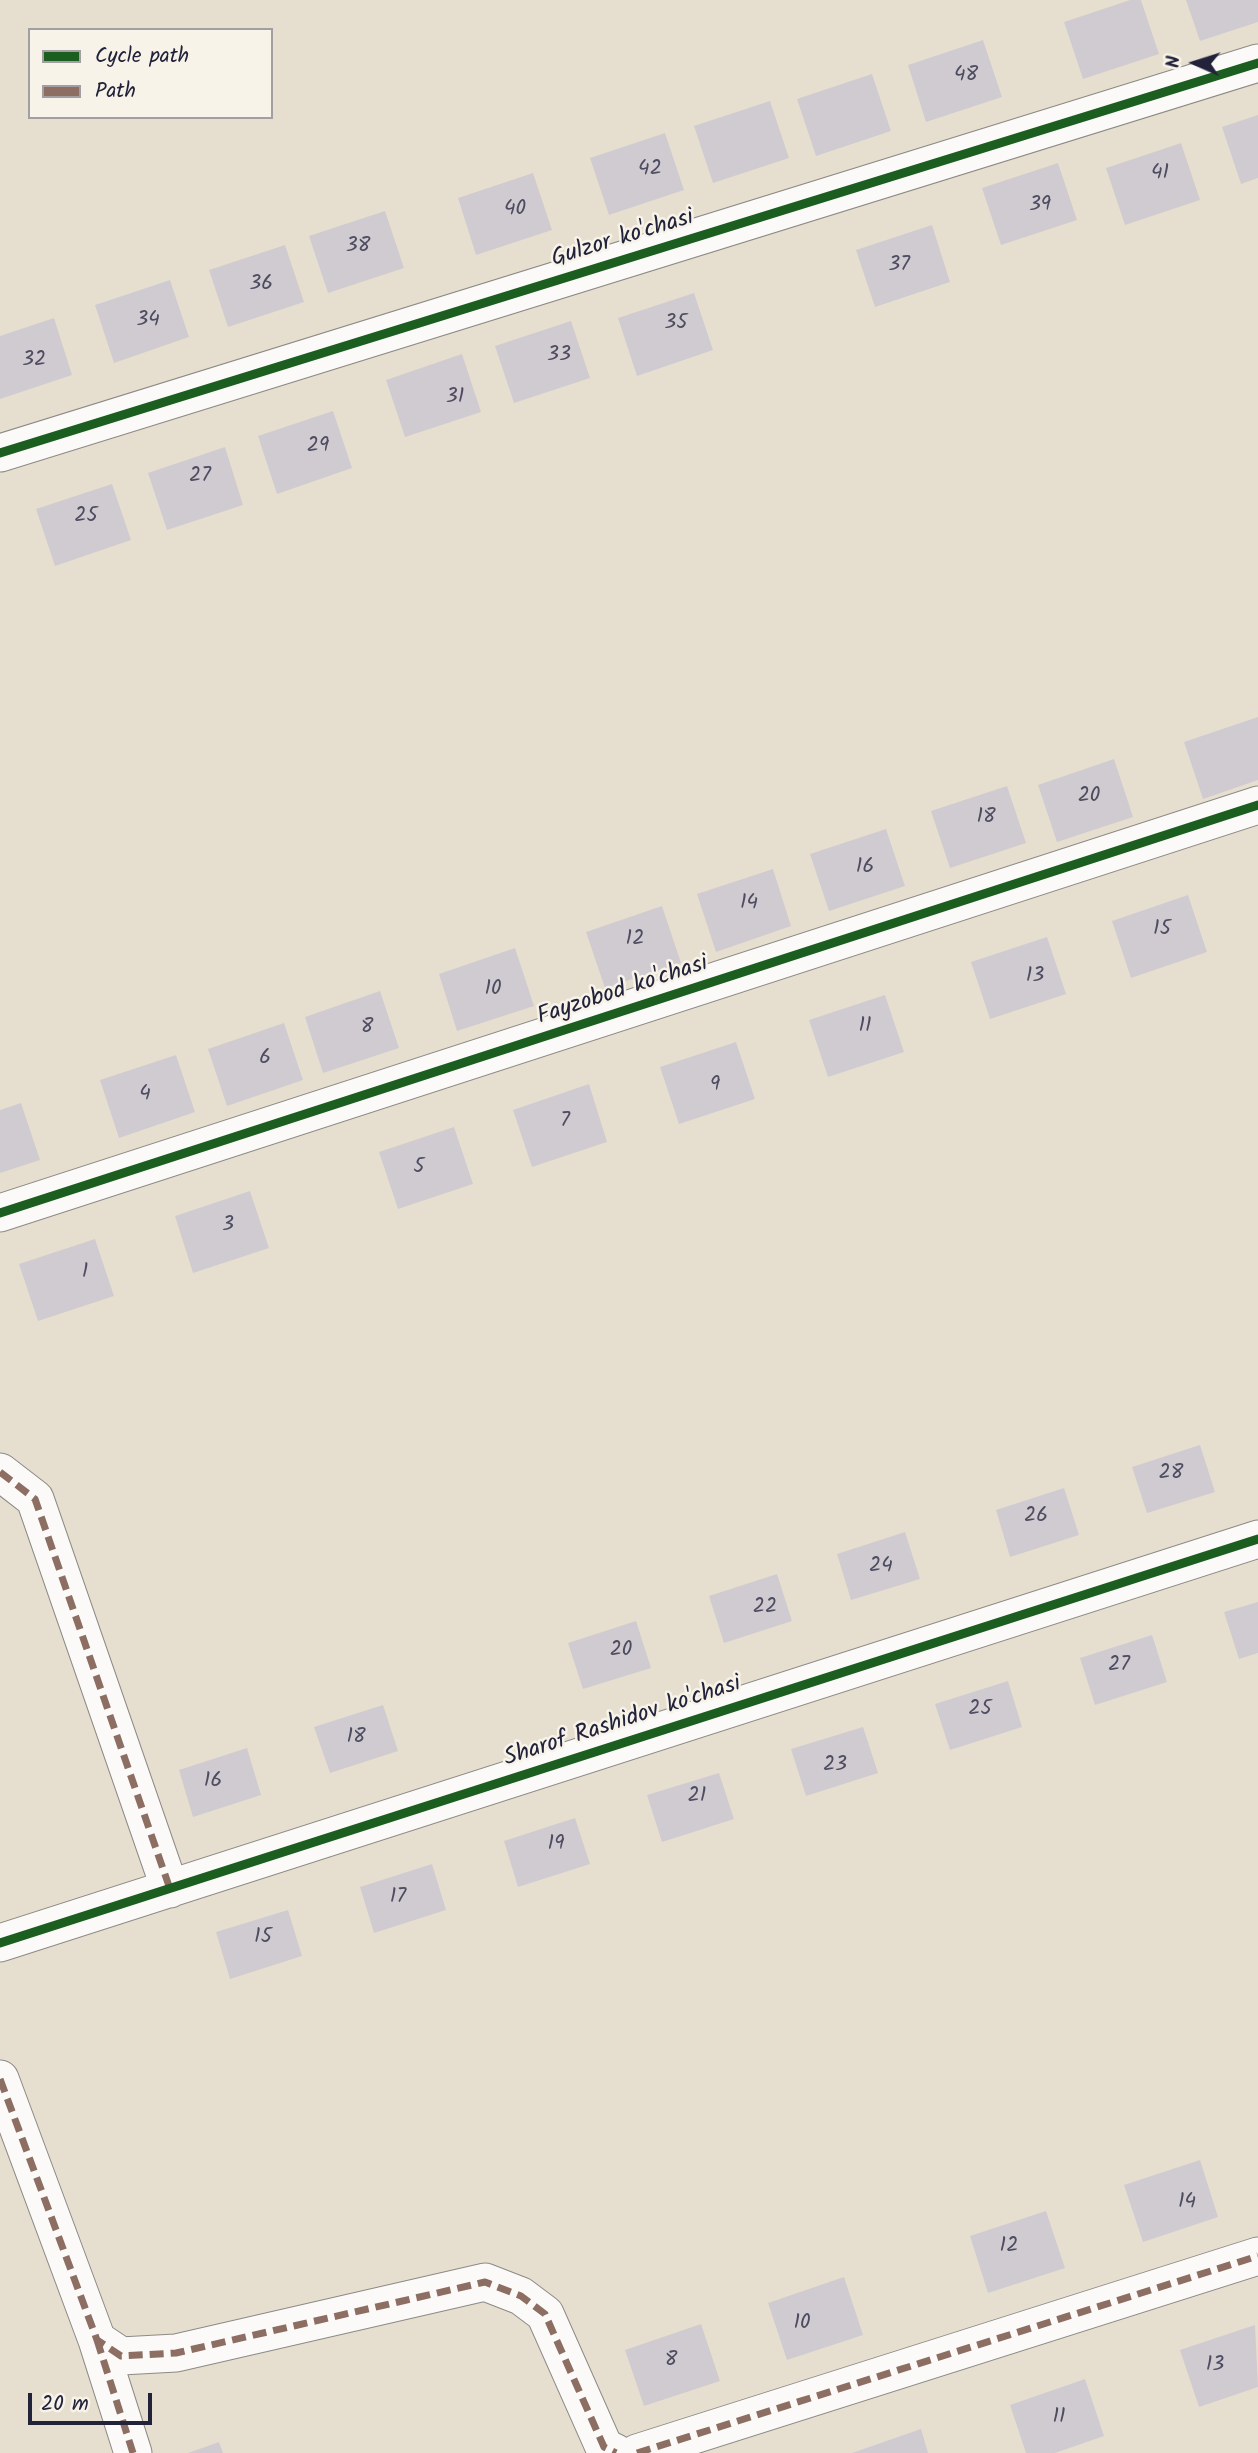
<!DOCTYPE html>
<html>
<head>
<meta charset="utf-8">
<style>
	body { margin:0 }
	#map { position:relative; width:1258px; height:2453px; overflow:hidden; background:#e6dfcf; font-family:Kalam,sans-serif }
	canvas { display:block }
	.legend { position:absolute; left:28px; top:28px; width:245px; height:91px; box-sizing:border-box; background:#f7f3e8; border:2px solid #a29fa3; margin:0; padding:9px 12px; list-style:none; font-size:21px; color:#22223b }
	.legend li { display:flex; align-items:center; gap:14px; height:35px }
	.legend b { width:35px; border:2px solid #a29fa3 }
	.north { position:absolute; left:1160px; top:28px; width:70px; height:70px; -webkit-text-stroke:5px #f7f3e8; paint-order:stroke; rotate:273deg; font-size:19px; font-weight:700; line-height:28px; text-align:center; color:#22223b }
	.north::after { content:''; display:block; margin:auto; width:24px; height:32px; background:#22223b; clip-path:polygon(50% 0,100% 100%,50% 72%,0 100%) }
	.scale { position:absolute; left:28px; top:2393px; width:124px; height:32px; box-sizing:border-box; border:4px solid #22223b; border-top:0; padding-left:9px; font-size:21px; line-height:24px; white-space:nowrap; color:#22223b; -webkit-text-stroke:5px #f7f3e8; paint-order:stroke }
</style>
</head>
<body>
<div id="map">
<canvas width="1258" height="2453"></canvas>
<ul class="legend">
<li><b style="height:9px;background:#1b5e20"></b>Cycle path</li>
<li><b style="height:9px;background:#8d6e63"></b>Path</li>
</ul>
<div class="north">N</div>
<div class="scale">20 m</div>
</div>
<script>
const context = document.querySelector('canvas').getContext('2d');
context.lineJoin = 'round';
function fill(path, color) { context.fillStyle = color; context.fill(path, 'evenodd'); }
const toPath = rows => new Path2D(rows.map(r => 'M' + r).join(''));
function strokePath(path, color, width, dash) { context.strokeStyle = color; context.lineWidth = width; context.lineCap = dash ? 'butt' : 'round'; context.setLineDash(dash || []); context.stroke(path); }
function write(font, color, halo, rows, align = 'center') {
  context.font = font + ' Kalam,sans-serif'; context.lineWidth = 5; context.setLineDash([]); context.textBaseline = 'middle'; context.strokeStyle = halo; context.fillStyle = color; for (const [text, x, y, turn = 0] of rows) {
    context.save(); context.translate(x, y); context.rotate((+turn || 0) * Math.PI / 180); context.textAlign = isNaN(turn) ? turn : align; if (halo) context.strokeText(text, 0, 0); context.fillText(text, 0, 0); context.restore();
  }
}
const building = toPath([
	[1130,0,1141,0,1159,54,1083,79,1064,22],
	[1186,0,1258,0,1258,22,1200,41],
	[983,40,1002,97,926,122,908,65],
	[872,74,891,131,816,156,797,99],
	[770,101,789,158,713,183,694,126],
	[1258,115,1258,178,1241,184,1222,127],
	[665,133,684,190,609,215,590,158],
	[1181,143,1200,200,1125,225,1106,168],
	[1058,163,1077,220,1001,245,982,188],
	[533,173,552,230,476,255,458,198],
	[385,211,404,268,328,293,309,236],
	[932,225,950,282,875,307,856,250],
	[285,245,304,302,228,327,209,270],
	[170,280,189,337,114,363,95,305],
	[694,293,713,350,637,376,618,318],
	[54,318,72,375,0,399,0,336],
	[571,321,590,378,514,403,495,346],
	[462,354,481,412,405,437,386,380],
	[333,411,352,468,277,494,258,436],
	[225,447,243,505,167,530,148,473],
	[112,484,131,540,55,566,36,509],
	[1258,717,1258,780,1203,799,1184,742],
	[1114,759,1133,817,1057,842,1038,785],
	[1007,786,1026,843,950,868,931,811],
	[886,829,905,886,829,911,810,854],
	[773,869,791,926,716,952,697,894],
	[1188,895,1207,952,1131,978,1112,921],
	[662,906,681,963,605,988,586,932],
	[1047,937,1066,994,990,1019,971,962],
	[515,948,534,1006,457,1031,439,974],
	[380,991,399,1048,323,1073,305,1017],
	[885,995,904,1052,828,1077,809,1020],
	[284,1023,303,1080,227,1106,208,1049],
	[736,1042,755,1099,679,1124,660,1067],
	[176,1055,195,1112,119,1138,100,1080],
	[589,1084,607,1142,532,1167,513,1110],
	[21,1103,40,1160,0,1173,0,1110],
	[454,1127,473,1184,398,1209,379,1152],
	[250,1191,269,1248,193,1273,175,1216],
	[95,1239,114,1296,38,1321,19,1264],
	[1200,1445,1215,1492,1147,1513,1132,1467],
	[1064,1488,1079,1535,1010,1557,996,1510],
	[905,1532,920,1579,851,1600,837,1554],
	[777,1574,792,1621,724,1643,709,1596],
	[1258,1602,1258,1653,1239,1659,1224,1612],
	[636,1621,651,1668,583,1689,568,1643],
	[1152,1635,1167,1682,1095,1705,1080,1658],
	[1008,1681,1022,1727,950,1750,935,1704],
	[383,1705,398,1751,330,1773,314,1727],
	[863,1727,878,1773,806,1796,791,1749],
	[247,1748,261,1795,193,1817,179,1770],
	[719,1773,734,1819,662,1842,647,1795],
	[575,1818,590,1864,518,1887,504,1841],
	[432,1864,446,1910,374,1933,360,1887],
	[288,1910,302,1956,230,1979,216,1932],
	[1200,2160,1218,2217,1143,2242,1124,2185],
	[1046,2211,1065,2268,988,2293,970,2236],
	[844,2277,863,2335,787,2360,768,2303],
	[701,2324,720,2381,644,2406,625,2350],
	[1255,2325,1258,2387,1199,2407,1180,2350],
	[1085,2379,1104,2436,1055,2453,1026,2453,1010,2405],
	[921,2429,928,2453,852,2453],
	[219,2442,223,2453,188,2453]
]);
const minor = toPath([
	[0,453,1258,63],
	[0,1213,1258,805],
	[0,1472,35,1499,170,1889],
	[0,1943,1258,1539],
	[0,2079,97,2340,121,2356,176,2353,485,2282,521,2296,545,2314,604,2447,616,2453],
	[97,2340,133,2453],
	[637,2453,1258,2256]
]);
const quiet = toPath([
	[0,1472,35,1499,170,1889],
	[0,2079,97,2340,121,2356,176,2353,485,2282,521,2296,545,2314,604,2447,616,2453],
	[97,2340,133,2453],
	[637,2453,1258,2256]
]);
const cycleway = toPath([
	[0,453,1258,63],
	[0,1213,1258,805],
	[0,1943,1258,1539]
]);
const numberNames = [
	["48",966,76],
	["42",650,170],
	["41",1160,174],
	["39",1040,206],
	["40",515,210],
	["38",358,247],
	["37",899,266],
	["36",261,285],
	["34",148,321],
	["35",676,324],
	["33",559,356],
	["32",34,361],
	["31",455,398],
	["29",318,447],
	["27",200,477],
	["25",86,517],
	["20",1089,797],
	["18",986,818],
	["16",865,868],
	["14",749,904],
	["15",1162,930],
	["12",635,940],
	["13",1035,977],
	["10",493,990],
	["11",865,1027],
	["8",367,1028],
	["6",265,1059],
	["9",715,1086],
	["4",145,1095],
	["7",565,1122],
	["5",419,1168],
	["3",228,1226],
	["1",85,1273],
	["28",1171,1474],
	["26",1036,1517],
	["24",881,1567],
	["22",765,1608],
	["20",621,1651],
	["27",1119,1666],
	["25",980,1710],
	["18",356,1738],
	["23",835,1766],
	["16",213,1782],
	["21",697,1797],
	["19",556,1845],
	["17",398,1898],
	["15",263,1938],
	["14",1187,2203],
	["12",1009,2247],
	["10",802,2324],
	["8",671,2361],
	["13",1215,2366],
	["11",1059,2418]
];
const streetNames = [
	["Gulzor ko'chasi",623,240,-17],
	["Fayzobod ko'chasi",623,992,-18],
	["Sharof Rashidov ko'chasi",623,1723,-18]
];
fill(building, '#d0cbd1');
strokePath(minor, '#8d8a86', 39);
strokePath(minor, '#fbfaf8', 37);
strokePath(quiet, '#8d6e63', 7, [14, 7]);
strokePath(cycleway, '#1b5e20', 9);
write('21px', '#4e4c60', null, numberNames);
write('24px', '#22223b', '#f7f3e8', streetNames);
</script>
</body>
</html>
